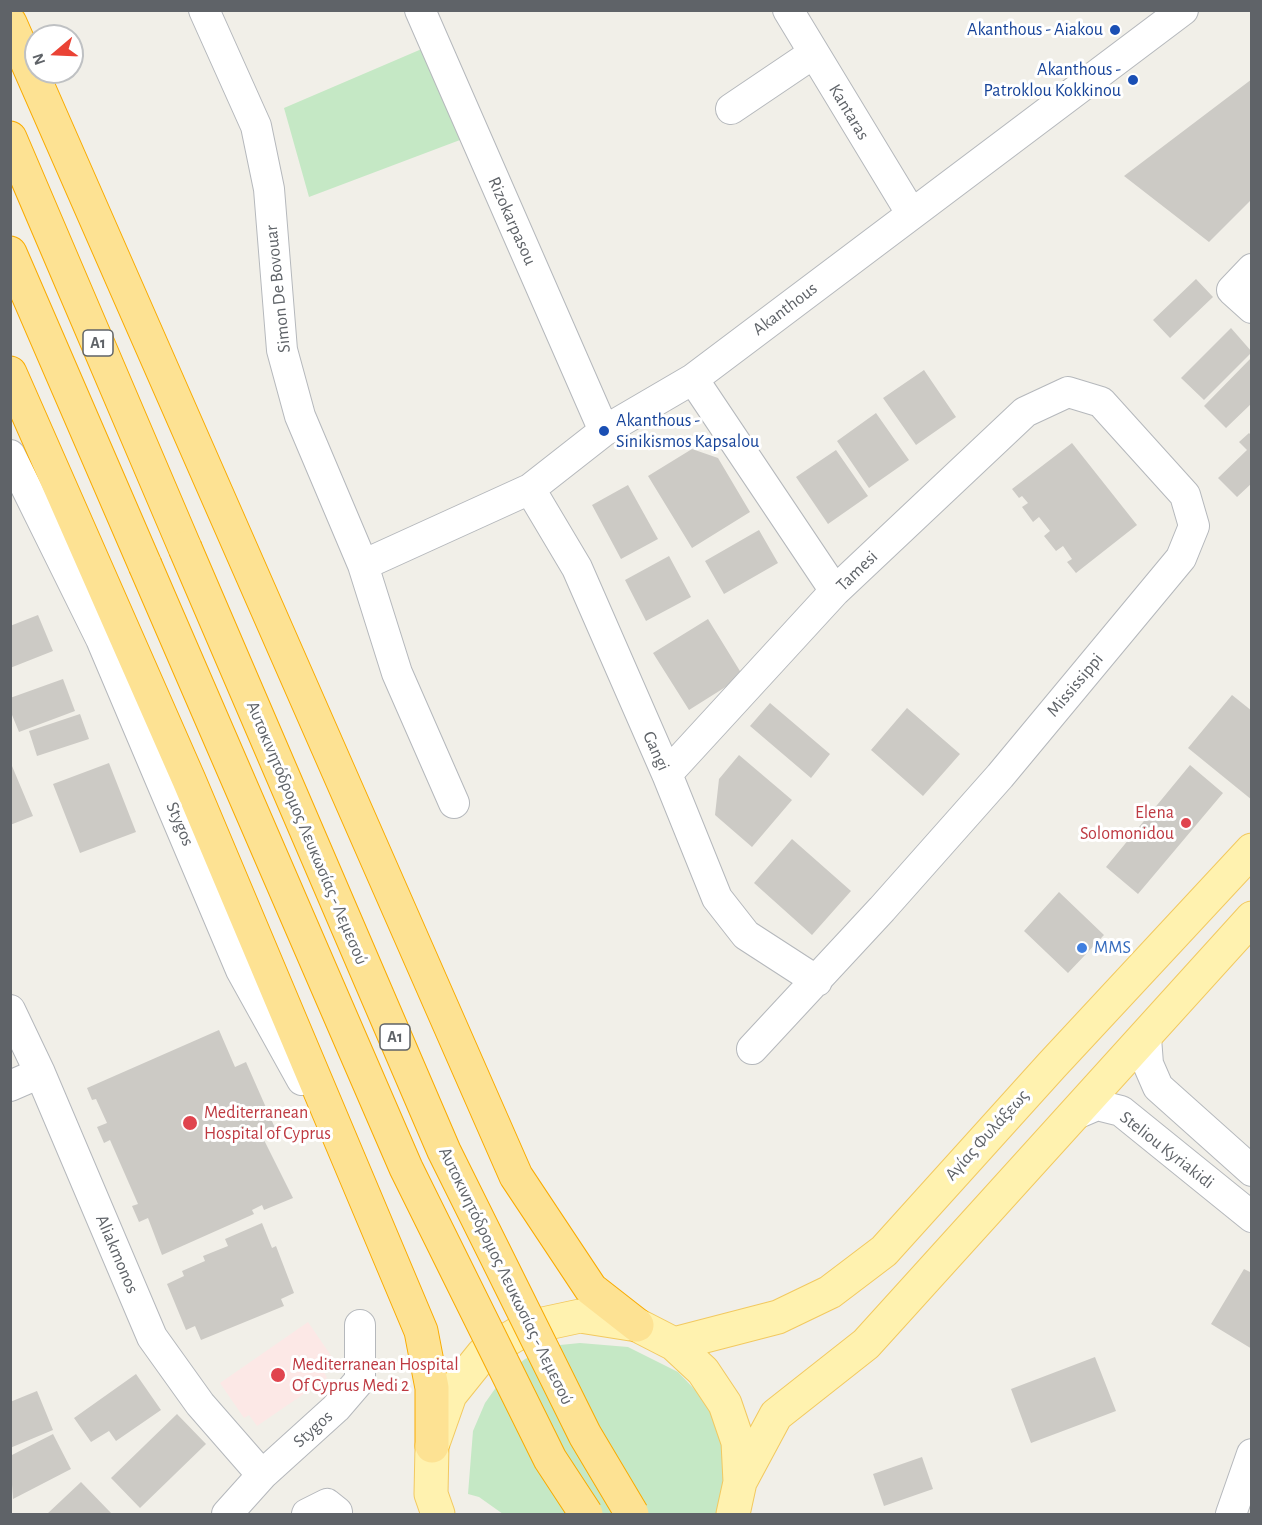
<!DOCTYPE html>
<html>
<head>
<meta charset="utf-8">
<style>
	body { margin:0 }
	#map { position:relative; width:1262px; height:1525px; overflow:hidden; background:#f1efe8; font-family:"Alegreya Sans",sans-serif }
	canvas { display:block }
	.frame { position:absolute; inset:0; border:12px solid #5f6368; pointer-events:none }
	.north { position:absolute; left:24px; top:24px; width:60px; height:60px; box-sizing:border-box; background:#fff; border:2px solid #bfc1c3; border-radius:50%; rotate:251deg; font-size:16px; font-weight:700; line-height:24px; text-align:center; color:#5f6368 }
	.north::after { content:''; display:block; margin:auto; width:21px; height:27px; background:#ea4335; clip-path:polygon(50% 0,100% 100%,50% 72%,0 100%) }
</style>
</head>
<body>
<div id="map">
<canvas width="1262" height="1525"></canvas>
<div class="frame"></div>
<div class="north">N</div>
</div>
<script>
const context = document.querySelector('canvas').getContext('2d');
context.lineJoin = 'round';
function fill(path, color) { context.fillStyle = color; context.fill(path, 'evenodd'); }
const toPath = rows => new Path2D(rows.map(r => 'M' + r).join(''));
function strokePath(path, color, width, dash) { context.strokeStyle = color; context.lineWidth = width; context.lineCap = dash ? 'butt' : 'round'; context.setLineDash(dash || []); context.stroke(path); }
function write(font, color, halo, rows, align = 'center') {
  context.font = font + ' "Alegreya Sans",sans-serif'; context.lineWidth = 6; context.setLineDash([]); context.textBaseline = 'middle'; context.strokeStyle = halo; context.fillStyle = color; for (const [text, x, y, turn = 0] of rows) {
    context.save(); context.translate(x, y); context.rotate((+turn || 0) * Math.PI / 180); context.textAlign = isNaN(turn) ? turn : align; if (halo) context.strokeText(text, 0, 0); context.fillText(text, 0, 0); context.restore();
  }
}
const medical = toPath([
	[308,1322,336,1363,324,1372,327,1378,257,1426,249,1415,244,1418,220,1383]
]);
const green = toPath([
	[424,48,460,140,309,197,284,108],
	[580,1343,628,1347,678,1372,698,1393,712,1414,724,1445,726,1488,721,1514,503,1514,479,1497,468,1494,473,1431,485,1403,504,1376,525,1359,560,1345]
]);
const building = toPath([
	[1252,79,1252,199,1209,242,1124,176],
	[1196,279,1213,297,1170,338,1153,320],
	[1231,328,1252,352,1204,400,1181,378],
	[1252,357,1252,403,1226,428,1204,406],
	[924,370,956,417,916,445,883,398],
	[876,413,909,460,869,488,837,441],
	[1249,433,1252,436,1252,483,1237,497,1218,478,1247,450,1239,442],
	[1072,443,1137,525,1076,573,1067,562,1072,559,1063,546,1056,551,1044,536,1050,531,1039,517,1033,522,1022,507,1028,503,1022,496,1019,498,1012,489],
	[692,449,718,458,750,512,692,548,648,476],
	[836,450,868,496,828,524,796,477],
	[628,485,658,539,621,559,592,505],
	[759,530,778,563,724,594,705,561],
	[669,556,691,597,646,621,625,580],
	[38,615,53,651,10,668,10,626],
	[708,619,743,676,689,710,653,653],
	[63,679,75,711,19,732,10,710,10,698],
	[1232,695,1252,711,1252,800,1188,748],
	[770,703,830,754,811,778,750,726],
	[907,708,960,754,923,796,871,750],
	[80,714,89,739,37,756,29,731],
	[739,755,792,800,752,847,715,815,719,779],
	[109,763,136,832,80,853,53,784],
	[1190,765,1223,793,1138,894,1106,867],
	[12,766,33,816,10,825,10,767],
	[792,839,851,891,812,935,754,883],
	[1059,892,1104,935,1068,973,1024,931],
	[219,1030,235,1067,246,1062,275,1128,261,1134,293,1198,264,1210,262,1205,252,1210,254,1214,162,1255,148,1218,139,1222,132,1206,138,1204,110,1140,104,1143,97,1127,107,1123,96,1099,92,1100,87,1088],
	[262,1223,272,1248,276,1246,294,1293,281,1299,284,1306,201,1340,195,1326,186,1330,167,1284,184,1276,182,1271,205,1261,203,1256,228,1246,225,1239],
	[1244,1269,1252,1273,1252,1349,1211,1324],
	[1095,1357,1116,1411,1031,1443,1011,1389],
	[136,1374,161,1410,116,1441,109,1431,91,1442,74,1418],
	[37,1391,53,1430,10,1448,10,1402],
	[177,1414,206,1444,140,1508,111,1478],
	[53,1434,71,1469,13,1499,10,1456],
	[922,1457,933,1489,884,1506,873,1474],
	[81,1482,112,1514,47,1514]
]);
const minor = toPath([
	[204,10,256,126,269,189,282,350,300,416,363,565,397,673,454,803],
	[420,10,604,431],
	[788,10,911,213],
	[731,109,814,53],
	[1252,269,1232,290,1252,308],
	[693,379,835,591],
	[10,455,101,639,241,970,302,1080],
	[530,489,577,568,667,774,717,898,746,935,817,981],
	[363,565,530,489,604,431,693,379,1183,10],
	[667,774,835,591,1025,412,1068,392,1101,402,1185,495,1194,526,1181,558,1000,776,882,909,752,1049],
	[10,1010,40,1073,152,1337,200,1404,262,1475],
	[1146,1038,1148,1064,1158,1087,1252,1171],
	[10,1086,40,1073],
	[1076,1114,1097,1105,1121,1111,1252,1217],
	[227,1514,262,1475,336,1408,360,1380,360,1325],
	[307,1514,327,1504,337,1512,335,1514],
	[1231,1514,1252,1454]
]);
const major = toPath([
	[674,1344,778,1317,830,1292,884,1251,1052,1065,1252,850],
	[740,1482,776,1415,866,1344,1252,918],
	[438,1514,431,1494,432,1446,450,1395,483,1354,529,1327,580,1316,637,1325,674,1344,703,1371,725,1404,738,1442,740,1482,733,1514]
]);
const highway = toPath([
	[10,23,516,1176,591,1289,637,1325],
	[10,138,185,548],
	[10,253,145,565],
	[10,373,189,780,421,1331,432,1388,432,1446]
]);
const highwayBridge = toPath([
	[185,548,444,1151,585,1435,632,1514],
	[145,565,406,1168,550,1459,586,1514]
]);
const markers = [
	[1115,30,6,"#1a4fb4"],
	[1133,80,6,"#1a4fb4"],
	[604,431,6,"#1a4fb4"],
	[1186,823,6,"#e0444e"],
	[1082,948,6,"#3f7fe0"],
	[190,1123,8,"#e0444e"],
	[278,1375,8,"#e0444e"]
];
const shields = [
	[98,343,30],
	[395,1037,30]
];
const shieldNames = [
	["A1",98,343],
	["A1",395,1037]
];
const transitNames = [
	["Akanthous - Aiakou",1103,30],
	["Akanthous -",1121,70],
	["Patroklou Kokkinou",1121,91],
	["Akanthous -",616,421,"left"],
	["Sinikismos Kapsalou",616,442,"left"]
];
const streetNames = [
	["Kantaras",849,112,59],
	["Rizokarpasou",512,221,66],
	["Simon De Bovouar",278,289,-96],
	["Akanthous",785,309,-37],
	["Tamesi",857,571,-44],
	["Mississippi",1075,685,-50],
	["Gangi",656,751,66],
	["Stygos",180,824,67],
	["Αυτοκινητόδρομος Λευκωσίας - Λεμεσού",307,833,67],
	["Αγίας Φυλάξεως",987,1135,-48],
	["Steliou Kyriakidi",1167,1150,38],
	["Aliakmonos",117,1254,67],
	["Αυτοκινητόδρομος Λευκωσίας - Λεμεσού",506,1276,64],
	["Stygos",313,1429,-42]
];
const healthNames = [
	["Elena",1174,813,"right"],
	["Solomonidou",1174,834,"right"],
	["Mediterranean",204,1113],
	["Hospital of Cyprus",204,1134],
	["Mediterranean Hospital",292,1365],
	["Of Cyprus Medi 2",292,1386]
];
const shopNames = [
	["MMS",1094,948]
];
fill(medical, '#fce8e6');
fill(green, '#c5e8c5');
fill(building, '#cccac5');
strokePath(minor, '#b5b8bc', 32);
strokePath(major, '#f2c960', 35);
strokePath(highway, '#f9ab00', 35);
strokePath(minor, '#fff', 30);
strokePath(major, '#fff2af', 33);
strokePath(highway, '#fde293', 33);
strokePath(highwayBridge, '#f9ab00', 35, []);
strokePath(highwayBridge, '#fde293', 33);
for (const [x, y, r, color] of markers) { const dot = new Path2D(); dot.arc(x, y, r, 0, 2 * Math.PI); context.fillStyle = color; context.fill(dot); strokePath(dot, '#fff', 2); }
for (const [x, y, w] of shields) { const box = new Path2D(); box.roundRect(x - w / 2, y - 13, w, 26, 4.5); context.fillStyle = '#fff'; context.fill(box); strokePath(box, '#5f6368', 1.5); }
write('bold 16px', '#5f6368', null, shieldNames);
write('18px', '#164399', '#fff', transitNames, 'right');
write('18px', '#5f6368', '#fff', streetNames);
write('18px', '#be3a42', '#fff', healthNames, 'left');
write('18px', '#366cbe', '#fff', shopNames, 'left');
</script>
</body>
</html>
